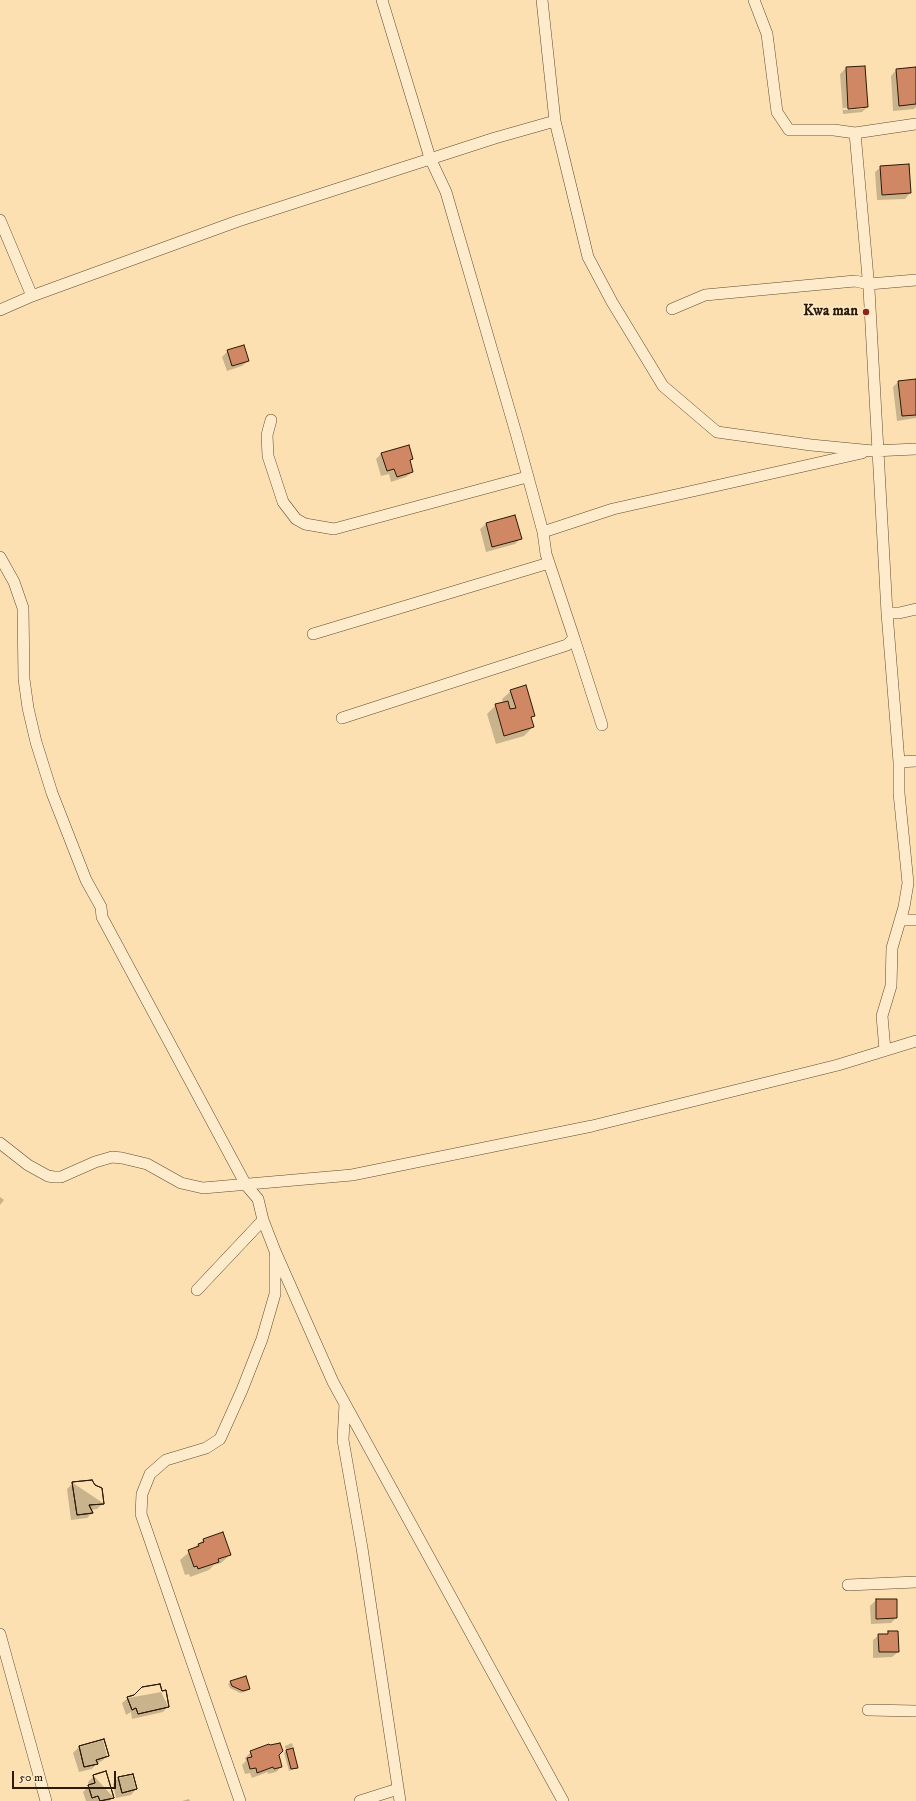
<!DOCTYPE html>
<html>
<head>
<meta charset="utf-8">
<style>
	body { margin:0 }
	#map { position:relative; width:916px; height:1801px; overflow:hidden; background:#fce0b1; font-family:"IM FELL DW Pica",serif }
	canvas { display:block }
	.scale { position:absolute; left:12px; top:1771px; width:104px; height:18px; box-sizing:border-box; border:2px solid #2c1905; border-top:0; padding-left:5px; font-size:12px; line-height:14px; white-space:nowrap; color:#2c1905; -webkit-text-stroke:3px #fdebcc; paint-order:stroke }
</style>
</head>
<body>
<div id="map">
<canvas width="916" height="1801"></canvas>
<div class="scale">50 m</div>
</div>
<script>
const context = document.querySelector('canvas').getContext('2d');
context.lineJoin = 'round';
function fill(path, color) { context.fillStyle = color; context.fill(path, 'evenodd'); }
const toPath = rows => new Path2D(rows.map(r => 'M' + r).join(''));
function strokePath(path, color, width, dash) { context.strokeStyle = color; context.lineWidth = width; context.lineCap = dash ? 'butt' : 'round'; context.setLineDash(dash || []); context.stroke(path); }
function write(font, color, halo, rows, align = 'center') {
  context.font = font + ' "IM FELL DW Pica",serif'; context.lineWidth = 3; context.setLineDash([]); context.textBaseline = 'middle'; context.strokeStyle = halo; context.fillStyle = color; for (const [text, x, y, turn = 0] of rows) {
    context.save(); context.translate(x, y); context.rotate((+turn || 0) * Math.PI / 180); context.textAlign = isNaN(turn) ? turn : align; if (halo) context.strokeText(text, 0, 0); context.fillText(text, 0, 0); context.restore();
  }
}
const shadow = toPath([
	[864,67,867,107,862,112,843,114,840,74,846,68],
	[863,107,863,109,843,110,843,108],
	[916,68,916,107,914,109,893,111,891,76,896,70],
	[881,167,910,193,905,199,877,200,875,172],
	[228,351,248,361,242,366,227,371,222,357],
	[916,380,916,418,897,421,893,387,898,382],
	[382,453,412,458,409,461,412,472,406,477,391,482,389,474,381,476,376,459],
	[515,516,520,539,515,544,486,552,480,529,486,524],
	[511,691,534,716,531,718,533,727,524,736,496,744,487,714,496,705,503,703,502,699],
	[0,1197,4,1200,0,1205],
	[73,1483,103,1503,97,1509,91,1510,92,1513,87,1518,71,1520,67,1489],
	[203,1540,230,1555,221,1563,214,1565,209,1570,190,1577,189,1574,185,1575,180,1560],
	[876,1600,896,1600,896,1618,891,1623,871,1624,870,1606],
	[897,1632,898,1652,892,1657,873,1658,873,1640,879,1635],
	[231,1682,249,1689,247,1691,240,1693,230,1688,228,1684],
	[161,1692,168,1706,163,1712,132,1719,131,1712,126,1715,122,1703,128,1698],
	[103,1740,107,1756,102,1761,97,1763,92,1769,79,1772,73,1753,79,1747],
	[292,1743,293,1746,288,1750,297,1768,289,1771,284,1753,286,1751,285,1746],
	[251,1752,278,1755,281,1767,276,1772,268,1774,268,1772,252,1778,250,1773,245,1774,242,1765,246,1761,245,1758],
	[132,1775,136,1789,131,1795,116,1798,113,1784,118,1778],
	[94,1776,113,1797,109,1801,86,1801,83,1792,89,1786,88,1782],
	[189,1799,190,1801,182,1801]
]);
const building = toPath([
	[865,66,868,107,848,109,846,67,865,66],
	[916,67,916,104,899,106,896,69,916,67],
	[909,164,911,193,882,195,880,166,909,164],
	[244,345,249,361,232,366,227,350,244,345],
	[916,379,916,415,902,416,898,381,916,379],
	[409,445,413,459,410,460,413,472,397,477,394,469,387,471,381,453,409,445],
	[515,515,522,539,492,547,486,523,515,515],
	[526,685,535,716,531,717,534,727,504,736,495,704,508,701,510,709,516,708,510,690,526,685],
	[92,1480,95,1485,102,1488,104,1504,89,1505,93,1513,77,1515,72,1482,92,1480],
	[92,1480,95,1485,102,1488,104,1504,89,1505,93,1513,77,1515,72,1482,92,1480],
	[223,1532,231,1555,218,1559,219,1562,198,1569,197,1566,194,1567,188,1550,199,1546,198,1544,204,1542,203,1539,223,1532],
	[876,1599,897,1599,897,1618,876,1619,876,1599],
	[888,1631,898,1631,899,1652,879,1652,878,1634,888,1634,888,1631],
	[246,1676,250,1689,243,1691,232,1686,230,1681,246,1676],
	[160,1684,162,1691,166,1690,169,1707,138,1714,136,1708,132,1710,127,1697,134,1695,142,1687,160,1684],
	[160,1684,162,1691,166,1690,169,1707,138,1714,136,1708,132,1710,127,1697,134,1695,142,1687,160,1684],
	[104,1739,109,1756,96,1760,98,1764,84,1767,79,1746,104,1739],
	[104,1739,109,1756,96,1760,98,1764,84,1767,79,1746,104,1739],
	[280,1743,283,1751,279,1755,282,1767,274,1769,273,1767,257,1773,256,1768,250,1769,247,1758,252,1757,250,1751,269,1744,270,1745,280,1743],
	[293,1748,298,1768,291,1769,286,1750,293,1748],
	[106,1771,114,1798,100,1801,98,1796,92,1798,88,1785,95,1783,93,1775,106,1771],
	[106,1771,114,1798,100,1801,98,1796,92,1798,88,1785,95,1783,93,1775,106,1771],
	[133,1774,137,1789,122,1793,118,1777,133,1774],
	[133,1774,137,1789,122,1793,118,1777,133,1774]
]);
const street = toPath([
	[542,0,555,121,588,257,612,302,663,386,717,432,811,445,873,451,916,449],
	[754,0,767,34,777,112,789,130,834,130,855,133,916,124],
	[855,133,869,289,887,613,899,762,899,793,908,883,904,907,892,948,891,986,882,1016,885,1050],
	[0,220,32,296],
	[672,309,705,295,855,281,869,284,916,280],
	[0,310,32,296,238,221,495,138,555,121],
	[271,420,267,435,268,456,283,502,296,519,305,524,334,529,527,477],
	[543,532,613,509,862,453],
	[0,557,14,582,23,608,24,679,28,708,36,742,52,793,86,880,101,907,102,917,246,1185,258,1199,263,1220,275,1251,333,1382,563,1801],
	[887,613,899,613,916,609],
	[313,634,549,563],
	[574,638,602,725],
	[342,718,567,645,574,638,546,554,543,532,516,433,446,192,430,158,382,0],
	[899,762,916,761],
	[900,920,916,920],
	[0,1143,28,1165,48,1176,54,1177,61,1177,95,1162,112,1157,122,1158,147,1164,181,1183,203,1188,352,1175,592,1126,838,1065,916,1041],
	[197,1290,263,1220],
	[345,1404,343,1440,362,1548,400,1801],
	[848,1585,916,1582],
	[0,1634,46,1801],
	[868,1710,916,1711],
	[240,1801,141,1514,142,1494,150,1474,166,1460,206,1448,220,1439,242,1390,262,1339,275,1294,275,1256],
	[360,1801,398,1789]
]);
const markers = [
	[866,312,4,"#8f2418"]
];
const poiNames = [
	["Kwa man",858,312]
];
fill(shadow, '#0003');
fill(building, '#d08764');
strokePath(building, '#2c1905', 1);
strokePath(street, '#604b30', 12);
strokePath(street, '#fdebcc', 11);
for (const [x, y, r, color] of markers) { const dot = new Path2D(); dot.arc(x, y, r, 0, 2 * Math.PI); context.fillStyle = color; context.fill(dot); strokePath(dot, '#fdebcc', 1.5); }
write('bold 15px', '#2c1905', '#fdebcc', poiNames, 'right');
</script>
</body>
</html>
